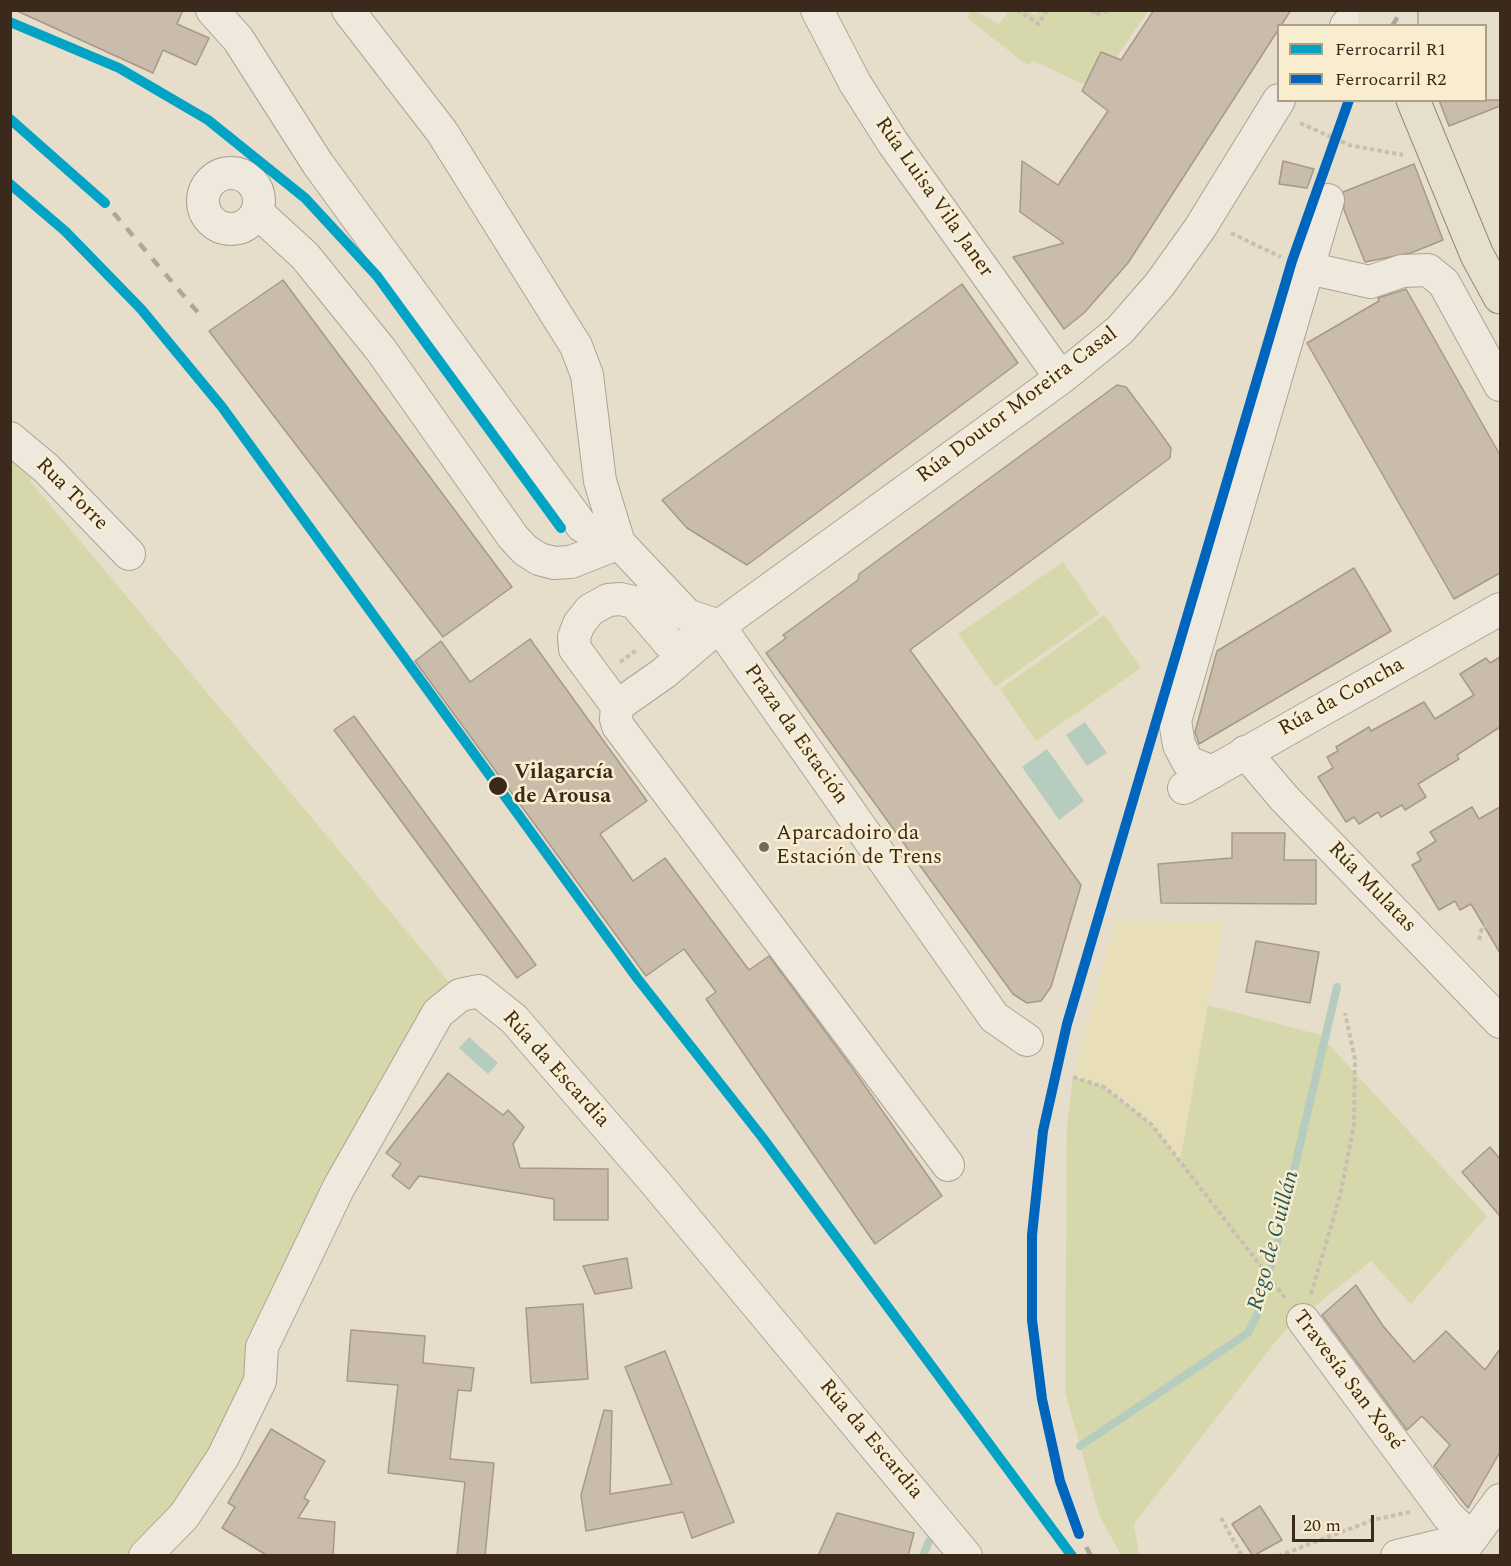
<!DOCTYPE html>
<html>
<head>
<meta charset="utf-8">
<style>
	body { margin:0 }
	#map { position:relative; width:1511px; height:1566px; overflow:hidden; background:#e6decb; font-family:Spectral,serif }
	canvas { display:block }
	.frame { position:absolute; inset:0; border:12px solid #3b2a1b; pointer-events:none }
	.legend { position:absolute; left:1277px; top:24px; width:210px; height:78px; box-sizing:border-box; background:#f9edcf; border:2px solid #ad9f87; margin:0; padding:8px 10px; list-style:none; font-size:18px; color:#3b2a1b }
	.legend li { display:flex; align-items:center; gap:12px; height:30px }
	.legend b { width:30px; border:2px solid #ad9f87 }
	.scale { position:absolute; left:1292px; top:1515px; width:82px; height:27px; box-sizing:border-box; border:3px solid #3b2a1b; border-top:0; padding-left:8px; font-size:18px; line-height:21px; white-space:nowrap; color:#3b2a1b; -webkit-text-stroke:4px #f9edcf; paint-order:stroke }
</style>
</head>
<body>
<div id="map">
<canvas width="1511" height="1566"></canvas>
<div class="frame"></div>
<ul class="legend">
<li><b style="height:8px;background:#03a3c5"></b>Ferrocarril R1</li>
<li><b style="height:8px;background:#0065bd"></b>Ferrocarril R2</li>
</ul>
<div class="scale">20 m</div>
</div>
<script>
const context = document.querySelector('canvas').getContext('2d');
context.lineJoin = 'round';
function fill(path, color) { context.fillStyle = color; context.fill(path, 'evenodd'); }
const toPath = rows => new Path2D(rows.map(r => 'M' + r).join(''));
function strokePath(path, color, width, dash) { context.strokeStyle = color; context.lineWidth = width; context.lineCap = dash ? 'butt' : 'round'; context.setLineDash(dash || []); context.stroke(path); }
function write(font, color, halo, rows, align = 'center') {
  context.font = font + ' Spectral,serif'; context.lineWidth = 5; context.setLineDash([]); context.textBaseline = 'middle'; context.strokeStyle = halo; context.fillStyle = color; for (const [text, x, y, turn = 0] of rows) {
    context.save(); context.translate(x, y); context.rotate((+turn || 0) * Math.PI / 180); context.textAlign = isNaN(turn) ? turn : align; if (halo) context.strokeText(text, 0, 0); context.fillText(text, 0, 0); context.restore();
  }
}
const farmland = toPath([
	[1116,920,1223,922,1180,1161,1152,1125,1105,1087,1073,1077]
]);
const green = toPath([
	[1039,10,1148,11,1116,58,1101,52,1087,82,1083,84,1034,61,1027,65,967,18,971,11,976,11,999,24,1009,11,1027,11,1036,15],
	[10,438,46,468,30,481,460,995,438,1013,260,1381,145,1555,11,1555],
	[1063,562,1099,614,995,687,958,634],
	[1104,615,1141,668,1036,741,1000,689],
	[1208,1005,1320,1035,1487,1216,1411,1304,1371,1261,1284,1331,1134,1524,1139,1555,1121,1555,1099,1515,1065,1391,1067,1126,1073,1077,1104,1087,1152,1125,1180,1161]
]);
const water = toPath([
	[1085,722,1107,753,1087,766,1066,735],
	[1047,749,1084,801,1059,820,1022,767],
	[469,1037,498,1063,488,1074,459,1048]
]);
const stream = toPath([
	[1080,1446,1248,1333,1257,1315,1274,1255,1337,987],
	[923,1556,929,1541]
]);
const building = toPath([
	[15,10,183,10,177,24,209,38,196,65,163,50,153,73,15,10],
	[1154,10,1291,10,1128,263,1084,313,1064,329,1013,257,1064,243,1020,212,1022,161,1058,185,1108,111,1082,91,1101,52,1121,60,1154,10],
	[1439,100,1500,100,1500,106,1449,126,1439,100],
	[1283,161,1314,169,1307,188,1279,184,1283,161],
	[1414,164,1443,240,1411,253,1365,262,1344,210,1343,192,1414,164],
	[283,280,512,587,443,637,209,331,283,280],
	[962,284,1018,363,747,565,687,528,662,500,962,284],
	[1406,289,1500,455,1500,573,1454,599,1307,343,1379,301,1378,298,1406,289],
	[1117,385,1126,387,1156,427,1171,448,1170,458,910,650,1081,885,1051,987,1041,1001,1027,1003,1013,994,766,653,786,638,783,635,858,580,859,574,1117,385],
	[1354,568,1391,631,1199,744,1195,732,1217,651,1354,568],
	[530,639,647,801,600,834,633,881,665,858,749,970,769,956,853,1069,942,1196,875,1244,706,999,716,992,684,949,646,976,415,661,441,641,470,682,530,639],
	[1500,657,1500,727,1457,755,1459,759,1418,784,1426,797,1405,810,1402,805,1381,817,1378,812,1359,824,1354,817,1346,822,1318,777,1333,768,1327,757,1338,751,1336,747,1369,727,1371,731,1424,702,1435,719,1474,695,1460,674,1486,658,1490,663,1500,657],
	[354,716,536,965,517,978,334,730,354,716],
	[1472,807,1479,819,1500,807,1500,953,1471,904,1460,910,1455,901,1439,910,1412,865,1421,860,1417,853,1436,841,1430,832,1472,807],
	[1232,833,1285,833,1284,860,1316,860,1316,904,1161,903,1158,864,1232,858,1232,833],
	[1256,941,1319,952,1310,1003,1246,992,1256,941],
	[448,1073,503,1115,508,1110,524,1127,513,1144,520,1168,608,1169,608,1220,554,1220,554,1199,419,1176,409,1189,392,1176,401,1164,386,1153,448,1073],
	[1490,1147,1500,1159,1500,1216,1462,1172,1490,1147],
	[627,1258,632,1288,595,1294,583,1266,627,1258],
	[1356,1285,1383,1326,1414,1362,1446,1331,1485,1370,1500,1349,1500,1452,1468,1508,1434,1466,1450,1445,1422,1416,1407,1430,1322,1315,1356,1285],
	[583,1304,588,1379,531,1383,526,1308,583,1304],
	[351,1330,425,1336,423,1363,474,1368,471,1391,458,1390,450,1459,494,1463,485,1556,457,1556,465,1482,388,1473,398,1385,347,1381,351,1330],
	[665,1351,734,1522,692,1538,683,1512,586,1531,581,1495,604,1410,612,1411,610,1494,672,1484,625,1367,665,1351],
	[271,1429,325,1461,304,1498,309,1501,298,1518,335,1522,333,1556,268,1556,222,1528,235,1507,228,1503,271,1429],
	[1260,1506,1282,1540,1253,1556,1232,1524,1260,1506],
	[837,1513,914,1533,908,1556,818,1556,837,1513]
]);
const path = toPath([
	[1017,10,1039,24,1047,10],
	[1093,10,1094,15,1110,10],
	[1300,123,1349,145,1403,155],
	[1231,233,1281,257],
	[620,662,638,649],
	[1479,940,1482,928,1500,918],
	[1073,1077,1104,1087,1152,1125,1286,1299],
	[1311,1294,1340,1196,1354,1125,1355,1059,1345,1013],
	[1221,1518,1242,1556],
	[1278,1556,1373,1520,1410,1512]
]);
const minor = toPath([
	[212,10,238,39,318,164,582,526,619,543,687,615,719,626],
	[348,10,442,132,576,346,587,375,600,481,619,543],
	[817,10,855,83,893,143,1061,378],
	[1346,26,1361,10],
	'203 201a28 28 0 1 1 56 0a28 28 0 1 1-56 0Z',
	[257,212,305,256,381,350,513,537,525,550,539,559,554,563,571,562,619,543],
	[1308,268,1370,282,1402,271,1428,270,1444,283,1500,385],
	[10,438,46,468,129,554],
	[719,626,994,1017,1027,1040],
	[617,706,575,649,574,637,579,624,590,610,608,600,620,599,634,602,669,643,679,646,696,644],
	[1245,752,1284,798,1500,1022],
	[1213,772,1188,762,1179,745,1175,721,1328,200],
	[1184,788,1500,609],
	[948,1165,618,726,616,719,617,706,664,673,719,626,1061,378,1120,330,1160,284,1200,228,1279,100],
	[1303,1320,1448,1516,1471,1538],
	[1460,1554,1500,1500],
	[145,1556,184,1516,223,1457,260,1381,262,1347,339,1187,438,1013,460,995,479,991,514,1019,654,1181,966,1556],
	[1397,1556,1471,1538]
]);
const major = toPath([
	[1374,10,1375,26],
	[1401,10,1401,26],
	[1413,100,1477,255,1500,297]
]);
const rail = toPath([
	[10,22,119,68,208,120,305,198,377,276,561,528],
	[1392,26,1402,10],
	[10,119,101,198,200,315],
	[10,184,65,231,141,309,222,407,637,978,762,1137,1072,1556],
	[1091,1556,1079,1533,1060,1481,1042,1399,1032,1320,1032,1235,1043,1131,1067,1024,1292,261,1349,100]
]);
const rail1 = toPath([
	[10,22,119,68,208,120,305,198,377,276,561,528],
	[10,119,105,203],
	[10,184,65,231,141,309,222,407,637,978,762,1137,1072,1556]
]);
const rail2 = toPath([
	[1079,1534,1060,1481,1042,1399,1032,1320,1032,1235,1043,1131,1067,1024,1292,261,1349,100]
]);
const markers = [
	[498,786,10,"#3b2a1b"],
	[764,847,6,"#776959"]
];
const streetNames = [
	["Rúa Luisa Vila Janer",933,198,55],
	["Rúa Doutor Moreira Casal",1018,406,-37],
	["Rua Torre",71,495,45],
	["Rúa da Concha",1342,698,-29],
	["Praza da Estación",795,735,55],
	["Rúa Mulatas",1371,888,46],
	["Rúa da Escardia",555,1070,48],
	["Travesía San Xosé",1347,1381,53],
	["Rúa da Escardia",870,1440,50]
];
const stopNames = [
	["Vilagarcía",514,774],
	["de Arousa",514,798]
];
const poiNames = [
	["Aparcadoiro da",776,835],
	["Estación de Trens",776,859]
];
const waterNames = [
	["Rego de Guillán",1275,1241,-75]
];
fill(farmland, '#e8dfb9');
fill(green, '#d7d7ac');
fill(water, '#b6ccbf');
strokePath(stream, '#b6ccbf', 8);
fill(building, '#cabcab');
strokePath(building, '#a6998a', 1.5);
strokePath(minor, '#aba394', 34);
strokePath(major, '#90887b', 35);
strokePath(path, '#c7bfb4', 4, [4.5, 3]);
strokePath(minor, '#eee8dd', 32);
strokePath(major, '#e6dfce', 33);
strokePath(rail, '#ada89d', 4.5, [10, 10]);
strokePath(rail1, '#03a3c5', 10);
strokePath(rail2, '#0065bd', 10);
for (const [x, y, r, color] of markers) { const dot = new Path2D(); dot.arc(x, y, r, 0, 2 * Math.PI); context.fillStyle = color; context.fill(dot); strokePath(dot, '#f9edcf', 2); }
write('21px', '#3b2a1b', '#f9edcf', streetNames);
write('bold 21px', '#3b2a1b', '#f9edcf', stopNames, 'left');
write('21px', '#3b2a1b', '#f9edcf', poiNames, 'left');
write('italic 22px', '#295c59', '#f9edcf', waterNames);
</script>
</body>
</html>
